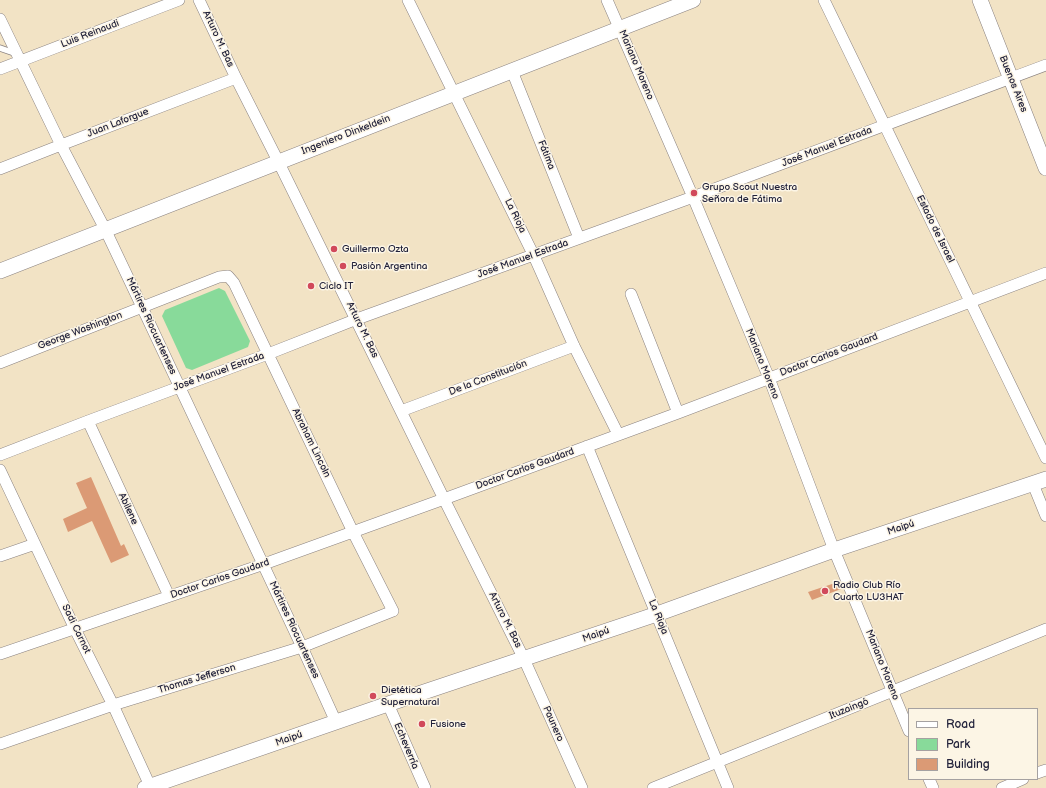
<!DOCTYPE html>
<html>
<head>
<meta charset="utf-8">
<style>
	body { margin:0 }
	#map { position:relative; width:1046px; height:788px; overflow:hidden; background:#f2e3c5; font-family:"Balsamiq Sans",sans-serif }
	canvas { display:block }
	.legend { position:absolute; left:908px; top:708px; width:130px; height:72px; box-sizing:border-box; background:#fcf5e5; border:1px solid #a5a1a1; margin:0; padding:5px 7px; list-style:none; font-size:12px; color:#22223b }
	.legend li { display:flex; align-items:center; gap:8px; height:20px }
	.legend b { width:20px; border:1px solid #a5a1a1 }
</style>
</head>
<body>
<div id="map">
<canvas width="1046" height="788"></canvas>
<ul class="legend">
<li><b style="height:5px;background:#fff"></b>Road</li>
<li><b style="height:11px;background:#88da9a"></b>Park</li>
<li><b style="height:11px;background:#db9a75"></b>Building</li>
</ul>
</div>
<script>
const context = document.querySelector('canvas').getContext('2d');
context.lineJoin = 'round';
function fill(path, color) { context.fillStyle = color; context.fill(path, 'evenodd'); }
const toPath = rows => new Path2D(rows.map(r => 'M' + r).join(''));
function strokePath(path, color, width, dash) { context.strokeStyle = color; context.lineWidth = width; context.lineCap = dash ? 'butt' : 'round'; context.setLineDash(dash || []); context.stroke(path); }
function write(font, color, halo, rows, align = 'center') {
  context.font = font + ' "Balsamiq Sans",sans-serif'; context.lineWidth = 3; context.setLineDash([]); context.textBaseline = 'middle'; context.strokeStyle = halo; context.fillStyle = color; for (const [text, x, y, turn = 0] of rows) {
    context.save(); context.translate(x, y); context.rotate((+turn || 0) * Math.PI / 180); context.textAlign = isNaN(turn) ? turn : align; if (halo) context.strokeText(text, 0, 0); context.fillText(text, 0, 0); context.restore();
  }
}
const green = toPath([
	[219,288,225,291,250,341,248,347,192,370,186,368,162,316,165,310]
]);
const building = toPath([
	[91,477,121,546,124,544,129,555,111,563,92,521,68,532,63,519,87,508,76,483],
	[838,582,841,589,812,600,808,592]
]);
const service = toPath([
	[0,48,17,54]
]);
const minor = toPath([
	[199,0,236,78,278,161,444,499,524,659,582,788],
	[408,0,534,256,574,346,618,434],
	[607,0,693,197,769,378,834,550,909,731],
	[824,0,1046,458],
	[0,19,61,145,105,229,142,307,302,647,336,722],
	[0,69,179,0],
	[512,71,579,238],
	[0,169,61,145,236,78],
	[631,294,678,413],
	[0,363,219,277,228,276,234,283,353,532,393,611,302,647,113,705,0,744],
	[401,411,574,346],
	[88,421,169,596],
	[587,446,728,788],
	[0,455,88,421,268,354,357,319,693,197,1046,65],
	[0,470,75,629,113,705,151,788],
	[1033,484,1046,516],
	[0,556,35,544],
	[0,654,264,564,444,499,678,413,1046,273],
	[388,704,425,788],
	[1037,773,1046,770],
	[929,779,933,788],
	[653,788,1046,629],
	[1002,788,1023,779]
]);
const secondary = toPath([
	[980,0,1046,168],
	[0,271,693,0],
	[145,788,388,704,657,614,834,550,1046,479]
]);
const markers = [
	[694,193,4,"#d1495b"],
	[334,249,4,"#d1495b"],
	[343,266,4,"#d1495b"],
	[311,286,4,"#d1495b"],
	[825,591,4,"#d1495b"],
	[373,696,4,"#d1495b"],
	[422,724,4,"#d1495b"]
];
const streetNames = [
	["Luis Reinaudi",90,34,-21],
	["Arturo M. Bas",218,39,65],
	["Mariano Moreno",636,65,67],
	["Buenos Aires",1013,84,68],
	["Juan Laforgue",118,123,-21],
	["Ingeniero Dinkeldein",346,135,-21],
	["José Manuel Estrada",827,147,-21],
	["Fátima",546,155,68],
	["La Rioja",515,216,64],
	["Estado de Israel",935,229,64],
	["José Manuel Estrada",523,259,-20],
	["Mártires Riocuartenses",151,326,65],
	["Arturo M. Bas",362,330,64],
	["George Washington",80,331,-21],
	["Doctor Carlos Gaudard",829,355,-21],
	["Mariano Moreno",762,364,68],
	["José Manuel Estrada",219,372,-20],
	["De la Constitución",488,378,-21],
	["Abraham Lincoln",311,443,64],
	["Doctor Carlos Gaudard",525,469,-20],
	["Abilene",128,509,65],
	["Maipú",901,528,-18],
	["Doctor Carlos Gaudard",220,579,-19],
	["La Rioja",658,617,68],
	["Arturo M. Bas",505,620,63],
	["Sadi Carnot",76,629,64],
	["Mártires Riocuartenses",294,630,65],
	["Maipú",596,635,-19],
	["Mariano Moreno",882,665,68],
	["Thomas Jefferson",197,679,-17],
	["Ituzaingó",849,709,-22],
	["Paunero",553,724,66],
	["Maipú",289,739,-19],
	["Echeverría",406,746,67]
];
const poiNames = [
	["Grupo Scout Nuestra",702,187],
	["Señora de Fátima",702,199],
	["Guillermo Ozta",342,249],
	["Pasión Argentina",351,266],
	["Ciclo IT",319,286],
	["Radio Club Río",833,585],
	["Cuarto LU3HAT",833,597],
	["Dietética",381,690],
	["Supernatural",381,702],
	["Fusione",430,724]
];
fill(green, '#88da9a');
fill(building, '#db9a75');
strokePath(service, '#8a8280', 7);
strokePath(minor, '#8a8280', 12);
strokePath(secondary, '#8a8280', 16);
strokePath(service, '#fff', 5.5);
strokePath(minor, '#fff', 11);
strokePath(secondary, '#fff', 15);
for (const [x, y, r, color] of markers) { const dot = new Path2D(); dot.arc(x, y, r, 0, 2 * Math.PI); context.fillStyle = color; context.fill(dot); strokePath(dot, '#fcf5e5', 1.5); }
write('10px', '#22223b', '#fcf5e5', streetNames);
write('10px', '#22223b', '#fcf5e5', poiNames, 'left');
</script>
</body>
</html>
